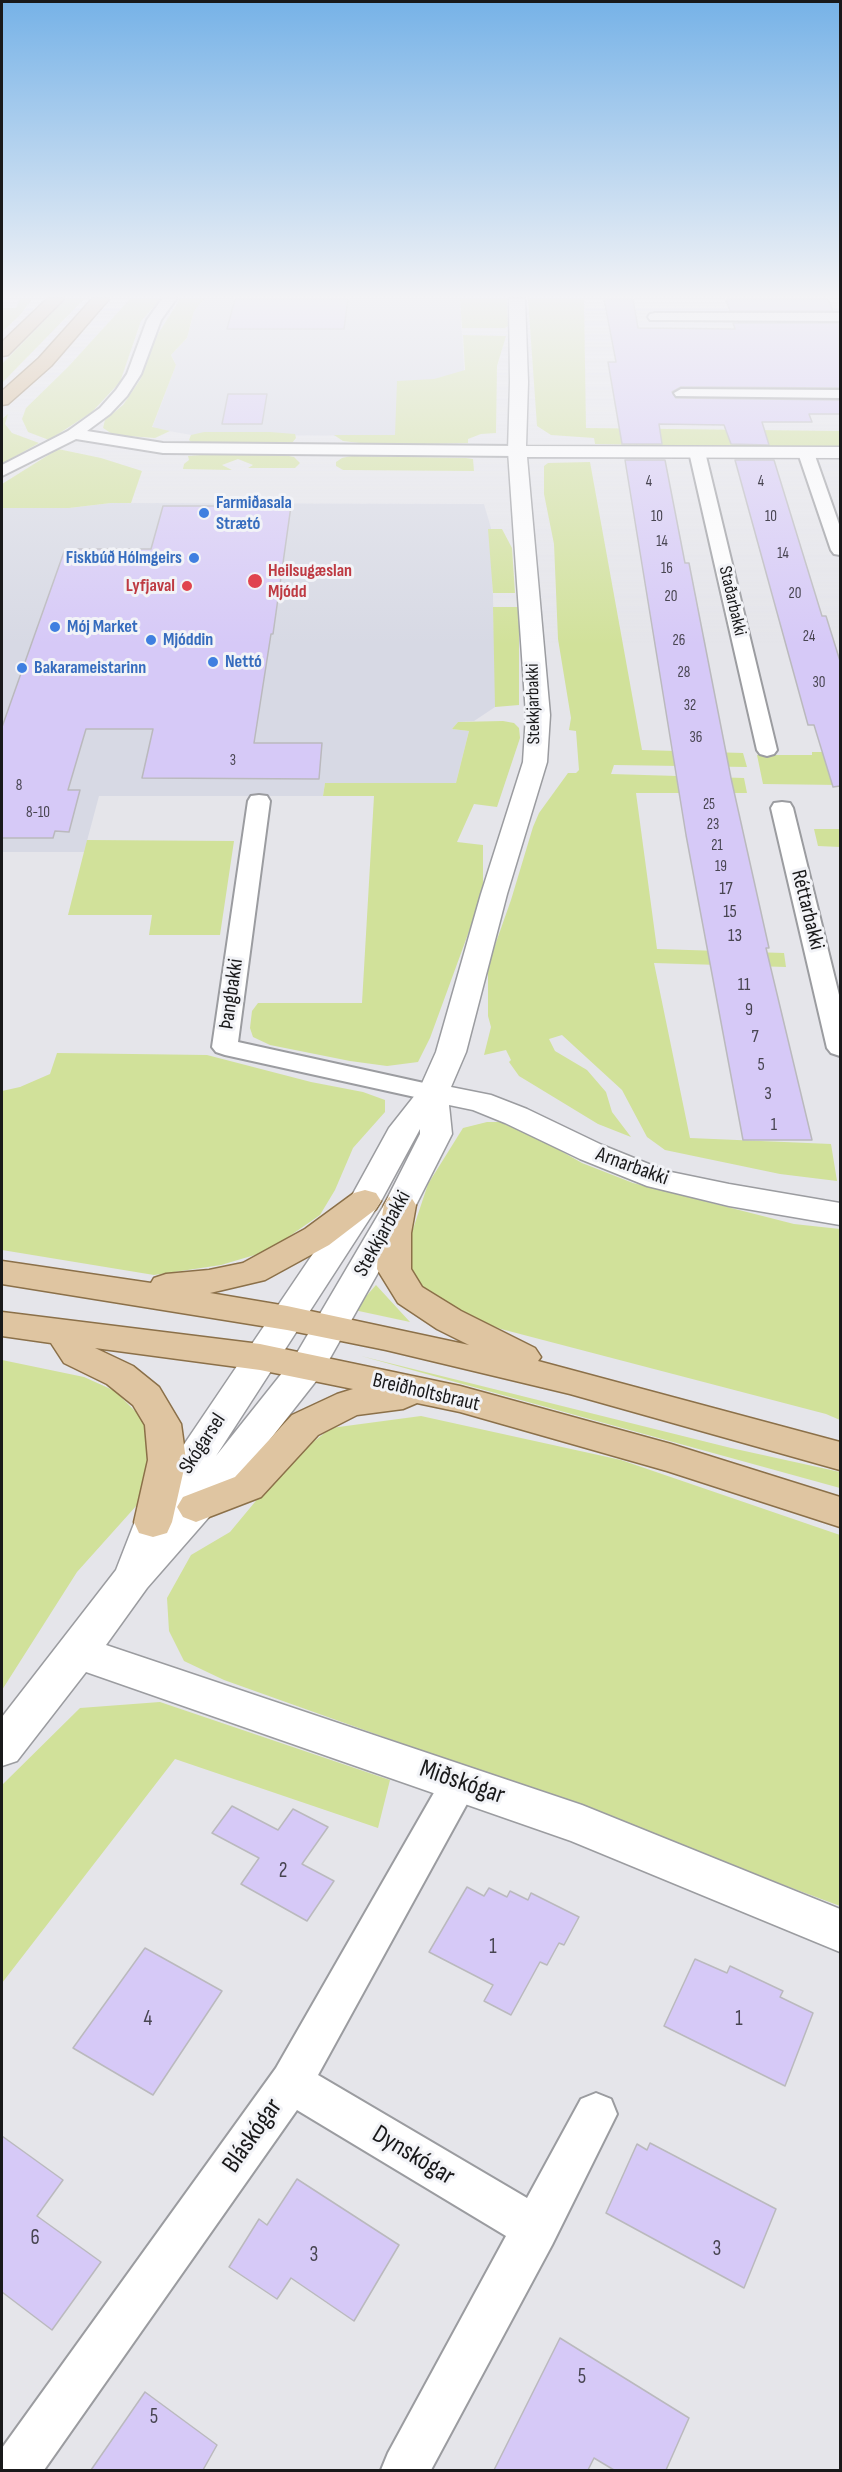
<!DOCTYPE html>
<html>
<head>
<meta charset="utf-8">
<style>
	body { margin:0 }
	#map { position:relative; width:842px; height:2472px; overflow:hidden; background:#e5e5ea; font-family:"Sofia Sans Condensed",sans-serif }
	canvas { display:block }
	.frame { position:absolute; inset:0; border:3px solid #19191a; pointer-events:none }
</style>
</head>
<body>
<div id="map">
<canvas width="842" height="2472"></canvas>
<div class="frame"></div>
</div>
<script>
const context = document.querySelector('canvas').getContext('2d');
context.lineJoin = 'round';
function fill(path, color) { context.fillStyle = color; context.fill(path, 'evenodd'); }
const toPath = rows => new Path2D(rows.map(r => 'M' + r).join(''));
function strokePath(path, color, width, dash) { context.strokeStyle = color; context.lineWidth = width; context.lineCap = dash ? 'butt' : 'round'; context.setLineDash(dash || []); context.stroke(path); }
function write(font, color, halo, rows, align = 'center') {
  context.font = font + ' "Sofia Sans Condensed",sans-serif'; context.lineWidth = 6; context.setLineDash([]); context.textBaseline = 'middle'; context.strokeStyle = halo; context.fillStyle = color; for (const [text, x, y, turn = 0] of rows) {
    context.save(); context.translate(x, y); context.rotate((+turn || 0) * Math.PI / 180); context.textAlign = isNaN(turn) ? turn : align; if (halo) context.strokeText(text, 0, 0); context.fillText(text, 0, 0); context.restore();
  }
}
const built = toPath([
	[204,299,460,299,467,418,443,436,191,435,152,428,176,365,171,355,187,338,194,311],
	[111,503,484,504,491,528,496,703,495,707,474,721,458,722,452,729,469,731,456,783,325,783,323,796,99,796,84,852,2,852,2,508,69,508]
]);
const green = toPath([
	[20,299,32,299,21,314,2,332,2,308,16,308],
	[66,299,84,299,2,383,2,364],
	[130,299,161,299,141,321,120,382,92,412,49,440,28,432,22,419,26,408,68,367],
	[180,299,204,299,194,311,187,338,171,355,176,365,152,427,170,431,155,438,114,435,103,428,105,420,123,405,140,380,156,337],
	[460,299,507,299,508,326,505,328,462,328],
	[528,299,584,299,586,428,840,431,840,449,595,444,594,438,551,435,537,426],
	[463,335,506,336,497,366,496,433,481,434,468,439,468,443,423,444,368,444,343,441,334,435,395,435,397,381,434,379,465,370],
	[8,414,5,424,12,433,39,443,2,464,2,419],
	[204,432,270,432,295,434,296,438,292,443,281,445,192,443,189,440,191,435],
	[58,449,101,458,142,471,131,503,111,503,69,508,2,508,2,484],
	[201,455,284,455,294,457,300,463,295,468,248,468,253,465,238,459,222,465,232,470,183,469,184,464,189,460,188,456],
	[351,456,466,458,473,459,474,471,343,470,336,466,336,462,342,458],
	[590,462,642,750,743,753,747,767,614,765,611,774,744,778,747,793,636,793,657,949,784,953,786,967,654,963,690,1138,831,1144,837,1181,780,1174,665,1150,647,1137,622,1090,562,1035,549,1039,555,1051,587,1070,606,1092,612,1112,631,1137,598,1124,519,1076,509,1062,511,1060,506,1050,484,1055,491,1027,488,1016,488,965,511,900,533,827,539,813,568,773,576,773,579,770,576,731,569,730,571,718,558,639,554,544,544,494,544,466,548,463],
	[488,529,502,529,512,548,515,593,493,593],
	[493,607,519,607,519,705,495,707],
	[503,721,514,723,519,728,520,738,497,807,474,804,457,842,483,845,483,893,430,1038,418,1062,387,1066,350,1061,270,1045,253,1037,250,1028,252,1011,258,1003,362,1003,374,796,323,796,325,783,456,783,469,731,452,729,458,722],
	[812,752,840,752,840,785,763,784,757,755,812,755],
	[814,829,840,829,840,847,818,846],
	[87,840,234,841,220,935,149,935,152,915,68,915],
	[57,1053,207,1055,311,1082,363,1092,385,1100,385,1112,353,1148,335,1190,320,1215,268,1251,221,1265,154,1275,2,1250,2,1091,20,1087,50,1074],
	[487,1122,510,1122,582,1163,633,1183,794,1224,840,1229,840,1420,826,1414,501,1329,439,1305,418,1288,408,1265,409,1241,428,1184,463,1128],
	[376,1285,410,1322,354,1310],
	[361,1356,731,1448,840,1472,840,1488],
	[2,1360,84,1377,115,1391,144,1420,157,1450,146,1495,77,1572,2,1690],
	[421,1416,621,1460,840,1535,840,1906,454,1762,224,1680,184,1661,169,1631,167,1598,191,1555,230,1532,289,1461,331,1428],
	[160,1702,390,1780,378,1828,175,1759,2,1983,2,1785,80,1708]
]);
const building = toPath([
	[235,299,348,299,344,329,227,329,235,299],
	[604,299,633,299,638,328,735,329,733,323,839,323,840,388,681,387,672,392,676,398,840,400,840,414,809,414,812,422,762,422,769,445,731,444,724,425,659,424,662,444,622,444,608,362,616,362,604,299],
	[726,299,828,299,833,311,730,311,726,299],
	[228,394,267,394,262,424,222,424,228,394],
	[625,460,665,460,685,563,689,563,731,778,769,948,766,948,812,1140,743,1140,686,835,625,460],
	[735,460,774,460,822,616,826,616,840,661,840,786,833,787,814,725,808,725,735,460],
	[163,506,291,506,273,634,271,634,254,743,322,743,319,779,142,778,153,729,86,729,68,790,80,790,69,832,55,831,53,838,2,838,2,727,65,549,151,549,163,506],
	[232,1806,278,1830,293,1809,328,1827,302,1864,334,1881,307,1921,241,1884,259,1858,212,1833,232,1806],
	[467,1887,484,1896,489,1888,507,1897,510,1891,528,1900,531,1893,579,1917,564,1945,559,1943,547,1965,540,1962,511,2015,484,2001,493,1985,429,1952,467,1887],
	[145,1948,222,1991,153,2095,73,2048,145,1948],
	[695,1959,727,1973,730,1966,783,1991,780,1997,813,2013,785,2086,664,2026,695,1959],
	[2,2136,63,2180,37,2216,101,2262,52,2330,2,2292,2,2136],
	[650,2143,776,2209,744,2288,606,2213,637,2144,647,2150,650,2143],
	[297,2179,399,2245,354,2321,291,2278,277,2299,229,2267,259,2219,267,2225,297,2179],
	[560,2338,689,2418,666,2470,614,2470,594,2458,588,2470,494,2470,560,2338],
	[145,2392,217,2445,203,2470,91,2470,145,2392]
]);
const minor = toPath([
	[162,299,176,299,161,320,141,374,127,396,110,414,87,431,163,443,517,446,525,451,517,456,163,453,76,439,2,476,2,465,68,431,100,408,116,390,127,374,147,320,162,299],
	[655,313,840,313,840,321,650,320,648,317,650,314,655,313],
	[681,389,840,390,840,398,676,396,674,393,681,389],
	[697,447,705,452,777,750,774,754,767,756,760,754,757,750,689,452,697,447],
	[806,448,814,453,840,527,840,555,834,554,831,550,798,453,806,448],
	[259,795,267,796,270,801,238,1042,442,1087,446,1093,442,1099,433,1101,225,1055,216,1052,212,1047,248,801,251,796,259,795],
	[782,802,790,803,793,808,840,999,840,1056,831,1053,827,1048,771,808,774,803,782,802],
	[460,1766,473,1770,479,1782,318,2075,527,2198,581,2099,596,2093,611,2099,617,2114,552,2245,431,2470,381,2470,388,2453,506,2236,297,2110,44,2470,2,2470,2,2448,276,2068,447,1770,460,1766]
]);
const tertiary = toPath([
	[509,299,525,299,528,382,526,446,840,447,840,458,527,457,550,715,547,762,507,894,466,1052,451,1087,491,1095,527,1109,602,1145,666,1171,729,1184,840,1203,840,1225,729,1206,647,1186,580,1159,505,1123,473,1110,449,1105,452,1134,416,1205,320,1376,209,1517,147,1588,106,1645,582,1805,840,1909,840,1952,571,1841,86,1672,17,1761,2,1766,2,1717,116,1570,139,1511,350,1199,389,1128,419,1090,436,1052,481,894,523,762,526,715,508,451,510,382,509,299],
	[420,1129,420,1134,384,1205,294,1358,216,1456,381,1201,420,1129]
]);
const primary = toPath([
	[365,1190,376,1193,381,1201,376,1209,329,1245,265,1280,210,1293,287,1306,469,1345,437,1329,398,1303,377,1269,379,1233,384,1205,389,1197,400,1194,411,1197,416,1205,411,1233,411,1269,422,1287,461,1311,535,1348,541,1357,538,1361,840,1442,840,1470,570,1394,386,1350,287,1330,2,1284,2,1261,151,1283,154,1278,166,1274,209,1270,243,1263,305,1229,354,1193,365,1190],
	[2,1312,260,1344,460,1386,671,1444,840,1497,840,1527,667,1471,460,1412,417,1403,403,1409,357,1415,318,1435,261,1497,196,1522,183,1517,177,1507,183,1497,235,1477,292,1415,337,1394,353,1389,260,1370,95,1348,133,1366,159,1387,181,1424,186,1460,172,1522,167,1533,153,1537,139,1533,134,1522,148,1460,145,1425,133,1405,107,1384,64,1363,51,1343,2,1336,2,1312]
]);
const trunk = toPath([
	[47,299,64,299,8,355,2,356,2,342,47,299],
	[92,299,109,299,51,366,8,404,2,405,2,391,39,358,92,299]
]);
const markers = [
	[204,513,6,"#3f7fe0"],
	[194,558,6,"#3f7fe0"],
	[255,581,8,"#e0444e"],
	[187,586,6,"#e0444e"],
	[55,627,6,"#3f7fe0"],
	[151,640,6,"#3f7fe0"],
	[213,662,6,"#3f7fe0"],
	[22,668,6,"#3f7fe0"]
];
const farNumbernames = [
	["4",649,482],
	["4",761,482],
	["10",657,517],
	["10",771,517],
	["14",662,542],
	["14",783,554],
	["16",667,569],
	["20",795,594],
	["20",671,597],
	["24",809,637],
	["26",679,641],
	["28",684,673],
	["30",819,683],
	["32",690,706],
	["36",696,738],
	["3",233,761],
	["8",19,786],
	["25",709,805],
	["8-10",38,813],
	["23",713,825],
	["21",717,846],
	["19",721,867]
];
const farShopnames = [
	["Farmiðasala",216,503],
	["Strætó",216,524],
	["Fiskbúð Hólmgeirs",182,558,"right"],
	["Mój Market",67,627],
	["Mjóddin",163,640],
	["Nettó",225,662],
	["Bakarameistarinn",34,668]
];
const farHealthnames = [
	["Heilsugæslan",268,571],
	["Mjódd",268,592],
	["Lyfjaval",175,586,"right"]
];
const farStreetnames = [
	["Staðarbakki",732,601,77],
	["Stekkjarbakki",534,704,-91]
];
const numberNames = [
	["17",726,889],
	["15",730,912],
	["13",735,936],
	["11",744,985],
	["9",749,1010],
	["7",755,1037],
	["5",761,1065],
	["3",768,1094],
	["1",774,1125]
];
const streetNames = [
	["Réttarbakki",807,910,76],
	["Þangbakki",232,994,-82],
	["Arnarbakki",632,1167,20],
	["Stekkjarbakki",383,1234,-61],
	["Breiðholtsbraut",426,1393,13],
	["Skógarsel",203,1444,-57]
];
const nearNumbernames = [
	["2",283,1872],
	["1",493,1948],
	["4",148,2020],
	["1",739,2020],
	["6",35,2239],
	["3",717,2250],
	["3",314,2256],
	["5",582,2378],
	["5",154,2418]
];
const nearStreetnames = [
	["Miðskógar",462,1783,19],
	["Bláskógar",253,2136,-55],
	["Dynskógar",413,2156,31]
];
fill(built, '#d7d9e4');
fill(green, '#d1e19a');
fill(building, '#d6c9f7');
strokePath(building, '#bab9bd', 1.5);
strokePath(minor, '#9b9ca0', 4);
strokePath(tertiary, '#9b9ca0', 3);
strokePath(primary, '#8b7049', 3);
strokePath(trunk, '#8b7049', 3);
fill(minor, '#fff');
fill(tertiary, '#fff');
fill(primary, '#dfc5a1');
fill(trunk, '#d4b282');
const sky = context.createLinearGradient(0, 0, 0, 645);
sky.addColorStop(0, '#76b2e7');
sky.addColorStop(0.46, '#f3f3f6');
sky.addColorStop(1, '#f3f3f600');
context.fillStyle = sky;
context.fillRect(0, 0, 842, 645);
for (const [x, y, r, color] of markers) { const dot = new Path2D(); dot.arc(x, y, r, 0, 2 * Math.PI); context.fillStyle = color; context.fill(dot); strokePath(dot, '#f2f3f7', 2); }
write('15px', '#484551', null, farNumbernames);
write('bold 18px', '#366cbe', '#f2f3f7', farShopnames, 'left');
write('bold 18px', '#be3a42', '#f2f3f7', farHealthnames, 'left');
write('18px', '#19191a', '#f2f3f7', farStreetnames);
write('18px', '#484551', null, numberNames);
write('21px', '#19191a', '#f2f3f7', streetNames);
write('21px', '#484551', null, nearNumbernames);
write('26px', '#19191a', '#f2f3f7', nearStreetnames);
</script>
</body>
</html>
